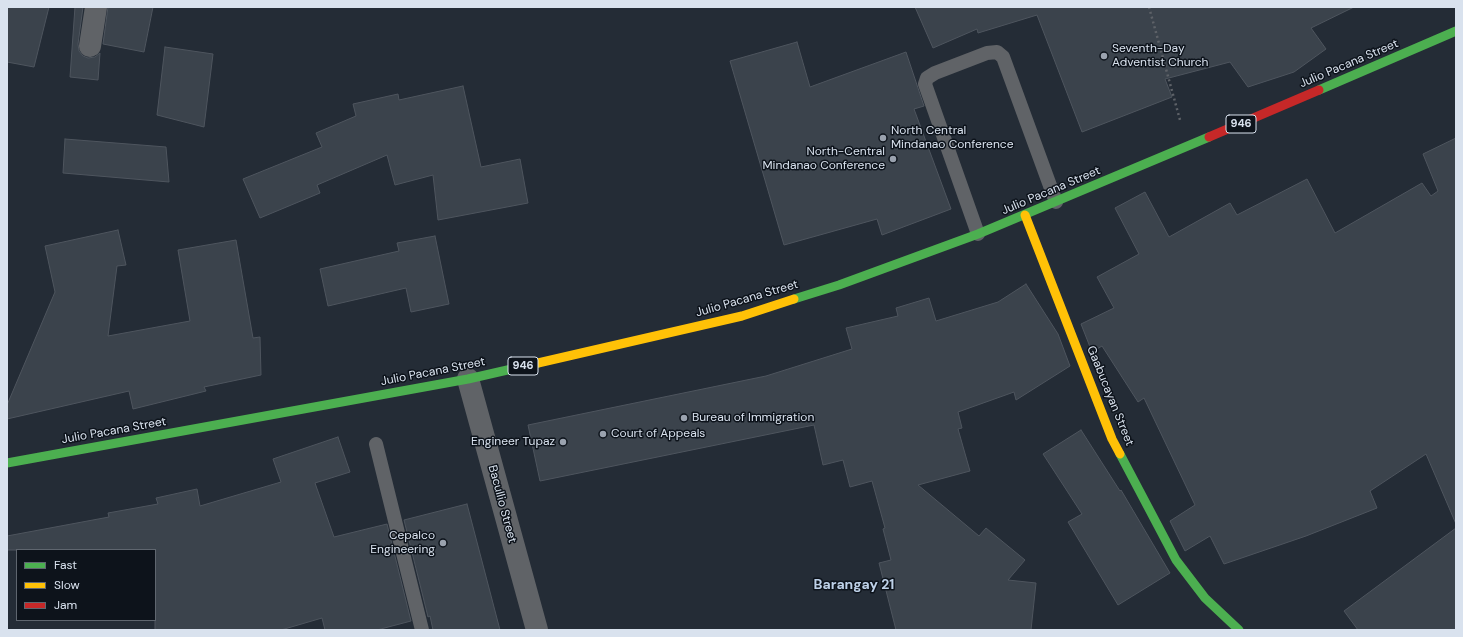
<!DOCTYPE html>
<html>
<head>
<meta charset="utf-8">
<style>
	body { margin:0 }
	#map { position:relative; width:1463px; height:637px; overflow:hidden; background:#242c36; font-family:"DM Sans",sans-serif }
	canvas { display:block }
	.frame { position:absolute; inset:0; border:8px solid #d9e2ee; pointer-events:none }
	.legend { position:absolute; left:16px; top:549px; width:140px; height:72px; box-sizing:border-box; background:#0d131b; border:1px solid #5f666f; margin:0; padding:5px 7px; list-style:none; font-size:12px; color:#d9e2ee }
	.legend li { display:flex; align-items:center; gap:8px; height:20px }
	.legend b { width:20px; border:1px solid #5f666f }
</style>
</head>
<body>
<div id="map">
<canvas width="1463" height="637"></canvas>
<div class="frame"></div>
<ul class="legend">
<li><b style="height:5px;background:#4caf50"></b>Fast</li>
<li><b style="height:5px;background:#ffc107"></b>Slow</li>
<li><b style="height:5px;background:#c62828"></b>Jam</li>
</ul>
</div>
<script>
const context = document.querySelector('canvas').getContext('2d');
context.lineJoin = 'round';
function fill(path, color) { context.fillStyle = color; context.fill(path, 'evenodd'); }
const toPath = rows => new Path2D(rows.map(r => 'M' + r).join(''));
function strokePath(path, color, width, dash) { context.strokeStyle = color; context.lineWidth = width; context.lineCap = dash ? 'butt' : 'round'; context.setLineDash(dash || []); context.stroke(path); }
function write(font, color, halo, rows, align = 'center') {
  context.font = font + ' "DM Sans",sans-serif'; context.lineWidth = 3; context.setLineDash([]); context.textBaseline = 'middle'; context.strokeStyle = halo; context.fillStyle = color; for (const [text, x, y, turn = 0] of rows) {
    context.save(); context.translate(x, y); context.rotate((+turn || 0) * Math.PI / 180); context.textAlign = isNaN(turn) ? turn : align; if (halo) context.strokeText(text, 0, 0); context.fillText(text, 0, 0); context.restore();
  }
}
const building = toPath([
	[7,7,49,7,34,67,7,62,7,7],
	[75,7,83,7,78,44,79,51,83,56,88,58,95,57,100,53,98,80,70,77,75,7],
	[108,7,153,7,144,52,103,44,108,7],
	[915,7,1354,7,1311,28,1326,49,1294,72,1248,87,1230,62,1165,79,1172,97,1082,132,1037,15,978,33,977,29,933,48,915,7],
	[797,42,810,87,906,52,924,106,914,109,951,209,882,235,877,219,784,245,730,61,797,42],
	[165,47,213,54,204,127,157,115,165,47],
	[463,86,481,167,520,159,528,203,438,220,433,175,395,185,387,155,317,185,320,193,260,218,243,179,322,147,316,133,356,116,353,104,398,94,399,100,463,86],
	[1456,138,1456,524,1426,454,1370,491,1377,508,1306,536,1224,564,1210,536,1185,551,1170,521,1195,505,1144,398,1138,402,1102,346,1092,352,1081,324,1114,308,1097,277,1139,254,1115,208,1145,192,1169,237,1230,203,1237,215,1307,179,1335,233,1422,183,1431,196,1438,191,1423,154,1456,138],
	[65,139,166,147,169,182,63,173,65,139],
	[118,230,126,265,117,266,108,336,190,321,178,250,236,240,253,338,260,337,261,375,204,387,206,391,133,409,129,391,7,419,7,405,55,292,45,246,118,230],
	[435,236,449,304,411,312,406,288,328,306,320,269,399,251,397,243,435,236],
	[1026,284,1058,334,1070,366,1016,400,1014,392,958,412,962,428,958,429,970,471,918,485,979,536,986,528,1025,560,1008,580,1036,583,1031,630,896,630,879,563,891,560,883,529,885,528,872,481,850,487,843,460,823,465,814,425,540,481,528,425,766,376,852,349,846,328,898,316,896,308,929,298,936,321,998,302,1026,284],
	[1081,430,1120,491,1121,490,1170,573,1118,605,1068,522,1082,514,1043,454,1081,430],
	[338,437,350,472,315,483,334,537,387,524,411,621,377,630,325,630,322,618,281,630,155,630,155,550,7,550,7,536,109,517,108,513,158,504,156,498,197,489,200,506,281,482,273,459,338,437],
	[467,504,500,630,433,630,430,616,428,617,404,520,467,504],
	[1456,528,1456,630,1358,630,1344,611,1456,528]
]);
const path = toPath([
	[1149,7,1180,120]
]);
const lane = toPath([
	[978,234,925,84,927,78,935,73,987,53,997,52,1003,57,1056,202],
	[376,444,422,630]
]);
const street = toPath([
	[90,46,96,7],
	[468,379,537,630]
]);
const fast = toPath([
	[1319,90,1456,31],
	[794,299,839,285,978,234,1209,137],
	[1120,454,1176,560,1205,598,1239,630],
	[7,463,468,379,538,363]
]);
const slow = toPath([
	[1025,215,1112,439,1120,454],
	[538,363,742,316,794,299]
]);
const jam = toPath([
	[1209,137,1319,90]
]);
const markers = [
	[1104,56,4,"#9aa2ae"],
	[883,138,4,"#9aa2ae"],
	[893,159,4,"#9aa2ae"],
	[684,418,4,"#9aa2ae"],
	[603,434,4,"#9aa2ae"],
	[563,442,4,"#9aa2ae"],
	[443,543,4,"#9aa2ae"]
];
const shields = [
	[1241,124,30],
	[523,366,30]
];
const shieldNames = [
	["946",1241,124],
	["946",523,366]
];
const poiNames = [
	["Seventh-Day",1112,49],
	["Adventist Church",1112,63],
	["North Central",891,131],
	["Mindanao Conference",891,145],
	["North-Central",885,152,"right"],
	["Mindanao Conference",885,166,"right"],
	["Bureau of Immigration",692,418],
	["Court of Appeals",611,434],
	["Engineer Tupaz",555,442,"right"],
	["Cepalco",435,536,"right"],
	["Engineering",435,550,"right"]
];
const streetNames = [
	["Julio Pacana Street",1349,64,-23],
	["Julio Pacana Street",1051,191,-23],
	["Julio Pacana Street",747,299,-16],
	["Julio Pacana Street",433,372,-11],
	["Gaabucayan Street",1110,396,68],
	["Julio Pacana Street",114,431,-10],
	["Bacullio Street",502,504,75]
];
const quarterNames = [
	["Barangay 21",854,585]
];
fill(building, '#3b434c');
strokePath(building, '#4e555e', 1);
strokePath(path, '#5e6268', 2.5, [2, 3]);
strokePath(lane, '#606367', 14);
strokePath(street, '#606367', 22);
strokePath(fast, '#4caf50', 9);
strokePath(slow, '#ffc107', 9);
strokePath(jam, '#c62828', 9);
for (const [x, y, r, color] of markers) { const dot = new Path2D(); dot.arc(x, y, r, 0, 2 * Math.PI); context.fillStyle = color; context.fill(dot); strokePath(dot, '#0d131b', 1.5); }
for (const [x, y, w] of shields) { const box = new Path2D(); box.roundRect(x - w / 2, y - 9, w, 18, 3); context.fillStyle = '#0d131b'; context.fill(box); strokePath(box, '#d9e2ee', 1); }
write('bold 11px', '#d9e2ee', null, shieldNames);
write('12px', '#d9e2ee', '#0d131b', poiNames, 'left');
write('12px', '#d9e2ee', '#0d131b', streetNames);
write('bold 14px', '#bed1e8', '#0d131b', quarterNames);
</script>
</body>
</html>
